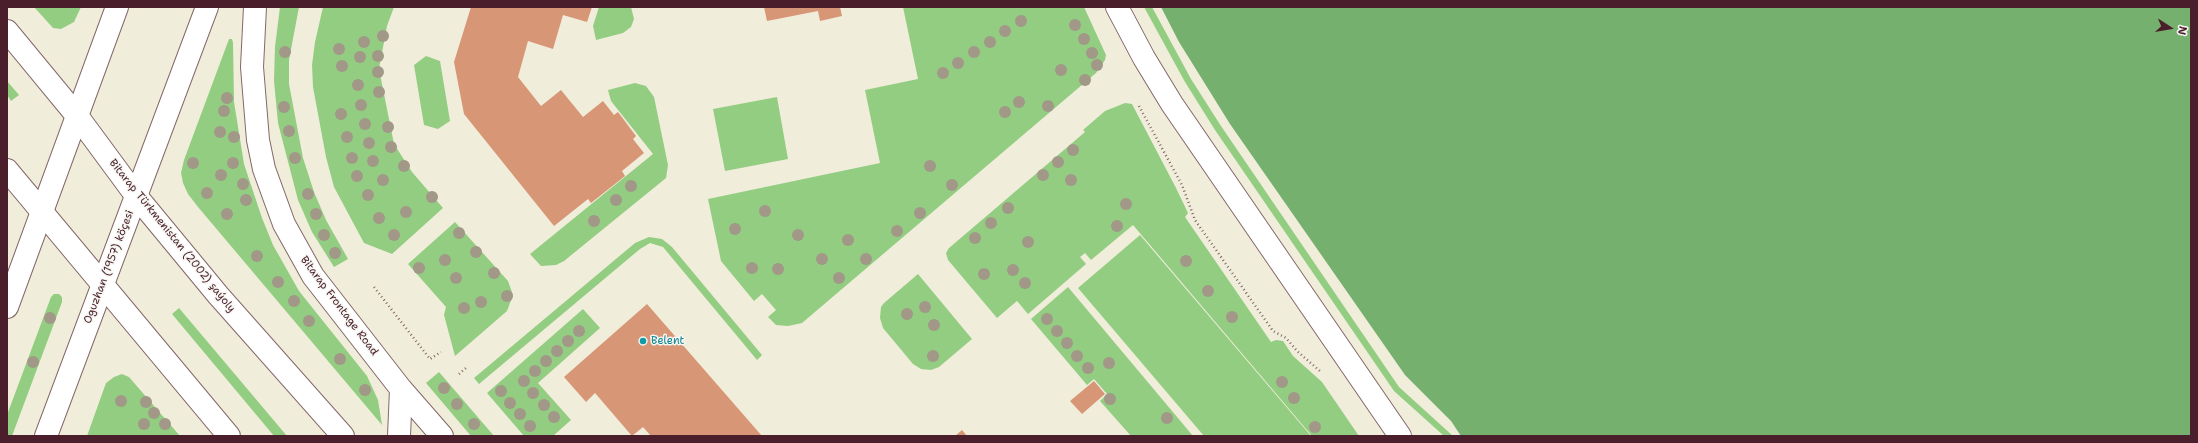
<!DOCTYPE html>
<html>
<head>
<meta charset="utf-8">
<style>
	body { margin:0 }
	#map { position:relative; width:2198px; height:443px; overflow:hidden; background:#f0eddb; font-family:"Shantell Sans",sans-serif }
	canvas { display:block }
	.frame { position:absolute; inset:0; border:8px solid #4a1f2b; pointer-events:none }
	.north { position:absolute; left:2150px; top:8px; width:40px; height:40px; -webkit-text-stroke:3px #f6f6f2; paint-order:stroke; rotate:102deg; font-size:11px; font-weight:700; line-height:16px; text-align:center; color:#4a1f2b }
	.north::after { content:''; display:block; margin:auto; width:14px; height:18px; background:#4a1f2b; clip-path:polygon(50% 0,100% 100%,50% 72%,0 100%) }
</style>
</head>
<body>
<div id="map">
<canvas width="2198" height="443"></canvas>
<div class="frame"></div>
<div class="north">N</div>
</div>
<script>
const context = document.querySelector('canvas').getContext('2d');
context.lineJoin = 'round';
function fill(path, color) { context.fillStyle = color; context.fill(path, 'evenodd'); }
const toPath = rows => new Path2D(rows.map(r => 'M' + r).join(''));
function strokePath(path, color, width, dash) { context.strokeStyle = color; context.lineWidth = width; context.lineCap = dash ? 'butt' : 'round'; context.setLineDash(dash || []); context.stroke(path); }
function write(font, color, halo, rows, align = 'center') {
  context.font = font + ' "Shantell Sans",sans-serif'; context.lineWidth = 3; context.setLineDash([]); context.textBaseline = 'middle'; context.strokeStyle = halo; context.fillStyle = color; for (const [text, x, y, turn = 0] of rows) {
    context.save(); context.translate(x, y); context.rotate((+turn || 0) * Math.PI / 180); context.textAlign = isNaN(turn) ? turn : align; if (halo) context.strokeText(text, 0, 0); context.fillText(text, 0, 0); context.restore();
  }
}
const green = toPath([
	[34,7,81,7,74,22,61,29,53,28],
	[280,7,299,7,289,60,289,84,303,158,314,192,326,220,348,259,334,267,312,232,298,200,278,123,274,81,275,47],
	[323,7,394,7,387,26,379,69,394,144,412,172,443,208,392,254,364,243,334,187,326,157,313,87,312,65,315,42],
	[599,7,631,7,634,19,631,27,623,33,596,40,593,26],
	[903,7,1084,7,1106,55,1105,60,1096,73,802,323,788,326,776,325,768,317,776,310,762,294,754,301,721,261,708,199,880,163,865,90,918,79],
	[1144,7,1152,7,1191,79,1221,126,1399,387,1453,436,1444,436,1394,391,1215,130,1185,82],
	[229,39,232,39,233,43,234,102,244,164,262,218,273,245,299,291,367,376,378,400,382,425,198,207,188,194,183,183,181,173,184,160],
	[426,56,440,61,450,121,438,129,424,125,414,65],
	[7,81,19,95,11,101,7,95],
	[635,83,646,86,654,97,668,165,666,178,564,261,556,265,541,266,530,254,653,154,611,101,608,90],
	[777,97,788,159,725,171,713,109],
	[1125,103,1132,104,1176,188,1188,213,1185,217,1271,342,1276,340,1283,341,1293,356,1322,382,1359,436,1312,436,1133,225,1091,260,1085,253,1080,257,1086,264,1028,314,1017,301,997,318,948,260,946,253,949,248,1085,132,1083,130,1105,111],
	[455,222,508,281,513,295,507,311,455,356,444,315,446,307,408,264],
	[1140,235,1311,436,1204,436,1078,288],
	[649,237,662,239,672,247,762,355,757,360,663,247,650,243,640,249,479,384,474,378,635,243],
	[918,274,972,339,939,367,931,370,921,369,913,364,883,328,880,318,881,307,884,303],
	[1068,287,1193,436,1131,436,1100,401,1107,394,1094,379,1087,385,1031,319],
	[54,294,59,294,62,297,62,302,12,436,7,436,7,415,51,297],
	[179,308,287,436,274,436,172,314],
	[583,309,600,328,538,383,571,420,553,436,524,436,487,393],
	[439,372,494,436,471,436,426,383],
	[122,374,129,377,180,436,87,436,106,383,114,377]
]);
const forest = toPath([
	[1161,7,2191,7,2191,436,1461,436,1451,421,1405,375,1230,124,1179,42]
]);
const building = toPath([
	[471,7,592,7,587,22,563,15,553,49,528,41,518,77,541,106,561,90,583,117,603,101,614,115,618,112,636,136,633,139,644,153,622,171,625,176,591,203,588,199,554,226,464,114,454,62],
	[764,7,840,7,842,16,820,21,818,11,767,21],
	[647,304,762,436,651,436,643,427,632,436,595,393,586,402,564,377],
	[1094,381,1105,394,1082,414,1070,401],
	[962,430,967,436,955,436]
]);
const path = toPath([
	[1139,106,1182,185,1195,220,1273,331,1286,338,1297,351,1321,372],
	[374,287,430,359,441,352],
	[459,374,467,367]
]);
const minor = toPath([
	[255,7,252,67,258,140,264,169,284,224,313,276,401,389,442,436],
	[1117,7,1144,58,1172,104,1400,436],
	[399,436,401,389]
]);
const secondary = toPath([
	[7,307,117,7],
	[46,436,207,7]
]);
const primary = toPath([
	[7,31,78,117,137,197,218,295,343,436],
	[7,170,229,436]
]);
const trees = [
	[1021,21],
	[1075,25],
	[1005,31],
	[383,36],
	[1084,39],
	[364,42],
	[990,42],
	[339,49],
	[285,52],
	[974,52],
	[1092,53],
	[378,56],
	[360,57],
	[958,63],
	[1097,65],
	[342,66],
	[1061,70],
	[378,72],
	[943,73],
	[1085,80],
	[358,85],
	[379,92],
	[227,98],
	[1019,102],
	[361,105],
	[1048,106],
	[284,107],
	[224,111],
	[1005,112],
	[341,114],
	[365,124],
	[388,127],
	[289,131],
	[220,132],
	[234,137],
	[347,137],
	[369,143],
	[391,147],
	[1073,150],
	[295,158],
	[352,158],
	[373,161],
	[1058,162],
	[193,163],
	[233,163],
	[404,166],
	[930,166],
	[221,175],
	[1043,175],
	[357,176],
	[383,180],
	[1071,180],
	[243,184],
	[952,185],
	[631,186],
	[207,193],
	[308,194],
	[368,195],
	[432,197],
	[246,200],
	[616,200],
	[1126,204],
	[1008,208],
	[765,211],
	[406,212],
	[920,213],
	[227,214],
	[316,214],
	[379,218],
	[594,221],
	[991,223],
	[1117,226],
	[735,229],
	[897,231],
	[459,233],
	[324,235],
	[394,235],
	[798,235],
	[975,238],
	[848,240],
	[1028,242],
	[476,252],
	[335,253],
	[257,256],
	[822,259],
	[866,259],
	[445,260],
	[1186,261],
	[419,268],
	[752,268],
	[778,269],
	[1013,270],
	[494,273],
	[984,274],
	[456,278],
	[839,278],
	[278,282],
	[1025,283],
	[1208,291],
	[507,296],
	[294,301],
	[481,302],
	[925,307],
	[464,308],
	[907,314],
	[1232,317],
	[50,318],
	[1047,319],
	[309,321],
	[934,325],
	[579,331],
	[1057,331],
	[568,341],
	[1067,343],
	[557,351],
	[933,356],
	[1077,356],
	[340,359],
	[546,361],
	[33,362],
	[1109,363],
	[1088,368],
	[535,371],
	[524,381],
	[1282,382],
	[444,388],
	[365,390],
	[501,391],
	[533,393],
	[1294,398],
	[1110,399],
	[121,401],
	[146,402],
	[510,403],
	[457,404],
	[544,405],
	[154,413],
	[520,414],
	[554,417],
	[1167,418],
	[144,424],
	[165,424],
	[474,424],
	[530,426],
	[1315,427]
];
const markers = [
	[643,341,4,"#0f9aa8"]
];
const streetNames = [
	["Bitarap Türkmenistan (2002) şaýoly",172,236,51],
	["Oguzhan (1957) köçesi",109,267,-69],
	["Bitarap Frontage Road",339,306,53]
];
const cultureNames = [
	["Belent",651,341]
];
fill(green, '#93cd81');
fill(forest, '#76b06f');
fill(building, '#d79676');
strokePath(minor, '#846769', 24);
strokePath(secondary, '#846769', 24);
strokePath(primary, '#846769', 24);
strokePath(path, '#846769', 2.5, [1, 3]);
strokePath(minor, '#fff', 22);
strokePath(secondary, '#fff', 22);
strokePath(primary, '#fff', 22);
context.fillStyle = '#a19888';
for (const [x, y] of trees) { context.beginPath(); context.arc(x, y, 6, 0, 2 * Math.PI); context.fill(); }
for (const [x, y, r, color] of markers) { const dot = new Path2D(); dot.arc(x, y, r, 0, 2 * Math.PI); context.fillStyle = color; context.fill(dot); strokePath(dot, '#f6f6f2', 1.5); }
write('11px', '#4a1f2b', '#f6f6f2', streetNames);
write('11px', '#0d838f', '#f6f6f2', cultureNames, 'left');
</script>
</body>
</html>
